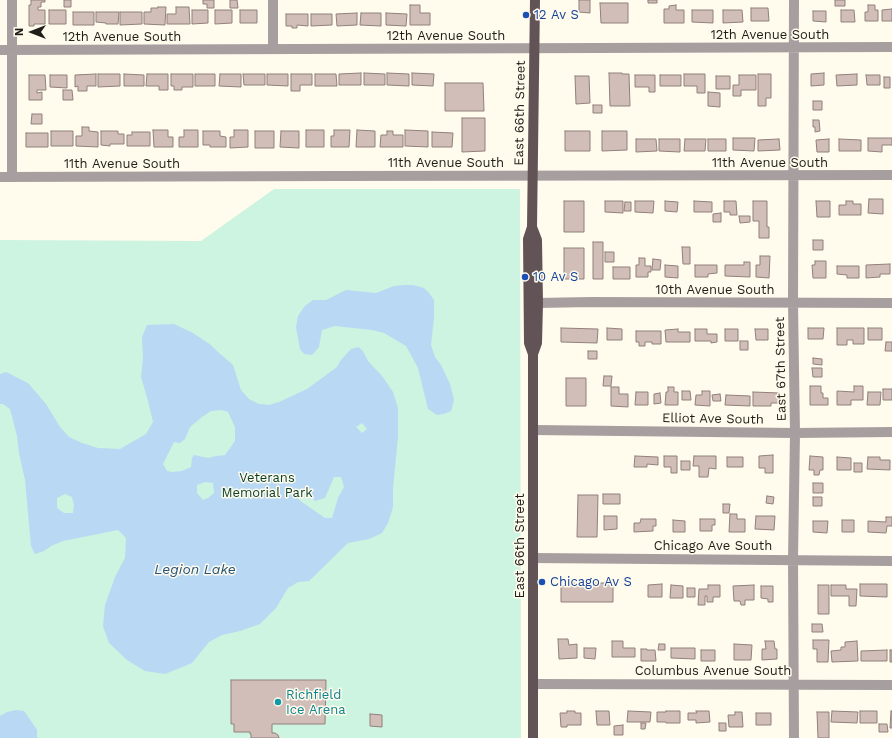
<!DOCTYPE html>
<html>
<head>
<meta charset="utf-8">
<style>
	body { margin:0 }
	#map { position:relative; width:892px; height:738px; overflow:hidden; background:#fffbed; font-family:"Work Sans",sans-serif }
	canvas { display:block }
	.north { position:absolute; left:12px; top:12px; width:40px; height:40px; -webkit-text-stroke:3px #fffbed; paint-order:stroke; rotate:270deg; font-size:11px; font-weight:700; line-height:16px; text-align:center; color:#201e18 }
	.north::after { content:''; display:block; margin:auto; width:14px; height:18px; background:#201e18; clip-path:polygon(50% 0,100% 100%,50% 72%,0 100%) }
</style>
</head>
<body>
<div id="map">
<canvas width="892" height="738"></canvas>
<div class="north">N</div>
</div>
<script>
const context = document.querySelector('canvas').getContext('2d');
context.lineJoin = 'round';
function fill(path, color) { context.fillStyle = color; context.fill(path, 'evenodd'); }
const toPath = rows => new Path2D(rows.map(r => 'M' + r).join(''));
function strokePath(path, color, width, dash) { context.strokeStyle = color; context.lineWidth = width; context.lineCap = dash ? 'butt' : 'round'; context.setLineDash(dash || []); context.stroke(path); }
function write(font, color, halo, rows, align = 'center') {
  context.font = font + ' "Work Sans",sans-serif'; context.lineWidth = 3; context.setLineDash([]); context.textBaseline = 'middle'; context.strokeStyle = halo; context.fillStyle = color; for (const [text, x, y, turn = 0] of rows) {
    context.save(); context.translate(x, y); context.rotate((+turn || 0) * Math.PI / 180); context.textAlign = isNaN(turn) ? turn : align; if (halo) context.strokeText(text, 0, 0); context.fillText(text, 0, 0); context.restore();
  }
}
const green = toPath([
	[274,189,520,189,521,738,0,738,0,240,201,241]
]);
const water = toPath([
	[404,285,413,285,424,288,429,293,434,300,434,318,431,345,435,357,441,365,450,384,454,400,451,411,443,414,437,415,428,409,418,368,406,346,384,333,372,330,335,326,322,330,319,347,312,355,304,354,300,349,296,327,298,316,305,306,313,300,326,300,346,290,376,293,394,286],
	[174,324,193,333,211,345,218,352,233,365,241,390,249,399,259,404,269,405,279,402,307,389,337,367,341,360,351,349,358,347,363,351,368,361,382,376,393,392,398,408,398,437,393,488,393,507,388,523,382,533,369,539,348,543,309,581,298,582,288,588,276,608,260,624,240,631,222,635,209,642,192,663,165,674,145,671,127,660,109,643,103,626,105,605,115,577,125,558,126,538,118,530,63,541,51,546,44,551,35,554,31,546,25,480,19,453,17,436,10,409,3,404,0,404,0,374,6,372,28,383,46,404,60,427,69,437,82,443,98,448,120,449,146,434,153,422,148,401,141,377,143,358,142,337,147,325],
	[222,410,228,412,235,427,235,441,225,455,216,456,208,458,194,455,192,458,191,467,182,471,172,472,167,471,163,464,174,442,180,443,185,439,190,427,202,417,211,411],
	[362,423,367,429,362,433,356,427],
	[334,477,341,477,344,487,338,498,332,518,325,518,299,500,298,489,306,491,315,501,325,498],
	[205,482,213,483,214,493,208,498,203,500,197,493,197,485],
	[65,494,72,497,74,505,73,513,64,513,57,508,57,498],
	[16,710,24,711,31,721,37,730,37,738,0,738,0,716,7,712]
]);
const building = toPath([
	[31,0,45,0,45,2,41,2,41,7,38,7,38,10,45,10,45,24,34,24,34,26,29,26,29,5,31,5,31,0],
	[64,0,71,0,71,7,64,7,64,0],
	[203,0,214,0,214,8,207,8,207,4,203,4,203,0],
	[230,0,237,0,238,8,230,8,230,0],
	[579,0,590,0,590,13,579,12,579,0],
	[648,0,657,0,657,3,648,3,648,0],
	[835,0,845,0,845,6,835,6,835,0],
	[600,3,628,3,628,23,601,23,600,3],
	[410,5,420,5,420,13,430,13,430,25,410,25,410,5],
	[676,5,676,10,684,10,684,23,664,23,664,9,669,9,669,6,676,5],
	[868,5,875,5,875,10,878,10,878,21,865,21,865,12,868,12,868,5],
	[158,7,166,7,165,25,144,24,144,12,151,12,151,8,158,8,158,7],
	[176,7,189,7,190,24,167,24,167,14,176,14,176,7],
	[751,8,768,8,769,21,751,21,751,8],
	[892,9,892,21,882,21,882,10,892,9],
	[49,10,66,10,66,24,49,24,49,10],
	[192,10,208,10,208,23,192,24,192,10],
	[215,10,232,10,232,23,215,24,215,10],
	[240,10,257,10,257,23,240,23,240,10],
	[692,10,713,10,713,23,692,22,692,10],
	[723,10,742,10,743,22,723,23,723,10],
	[841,10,854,10,855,22,841,22,841,10],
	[813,11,826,11,826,22,813,21,813,11],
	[73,12,94,12,94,25,73,25,73,12],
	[96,12,119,12,118,24,106,24,106,23,96,22,96,12],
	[120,12,142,12,142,24,120,25,120,12],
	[357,13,357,25,337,26,336,14,357,13],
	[361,13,381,13,381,26,360,25,361,13],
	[386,13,407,14,406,26,386,25,386,13],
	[286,14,308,14,308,26,297,25,297,28,292,28,292,26,286,26,286,14],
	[311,14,332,14,332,25,311,26,311,14],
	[361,73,361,85,339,85,339,74,361,73],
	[364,73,385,74,385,85,364,85,364,73],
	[387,73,409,74,409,86,387,85,387,73],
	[412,73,434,74,433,86,412,85,412,73],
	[609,73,622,73,622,74,629,74,630,106,610,106,609,73],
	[824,73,824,85,811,86,811,74,824,73],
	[96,74,96,86,87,86,87,91,78,91,78,86,75,87,75,75,96,74],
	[98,74,120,74,120,86,98,87,98,74],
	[124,74,144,75,144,86,124,86,124,74],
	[147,74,168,74,168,90,159,90,159,86,146,86,147,74],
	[171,74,193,74,193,87,182,87,182,90,174,90,174,86,171,86,171,74],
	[195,74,215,74,215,86,195,86,195,74],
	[220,74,241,74,241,87,219,86,220,74],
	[243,74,265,74,265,85,244,85,243,74],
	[267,74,288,74,288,86,267,85,267,74],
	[291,74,312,74,312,85,300,85,300,91,291,91,291,74],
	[315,74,336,74,337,86,315,86,315,74],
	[684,74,705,74,705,93,697,93,697,86,684,86,684,74],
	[758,74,771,74,771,98,766,98,766,106,758,106,758,74],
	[857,74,857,85,837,86,836,75,857,74],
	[29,75,45,75,46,90,37,90,37,93,42,92,42,100,29,100,29,75],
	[50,75,67,75,67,88,50,87,50,75],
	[635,75,655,75,655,92,649,92,649,87,635,87,635,75],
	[660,75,681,75,681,86,660,86,660,75],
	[739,75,756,75,756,90,741,90,741,96,733,96,733,85,739,85,739,75],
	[866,75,880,75,880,85,867,85,866,75],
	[575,76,589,76,590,103,576,104,575,76],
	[716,76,730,76,730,89,716,89,716,76],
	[884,77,890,77,890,88,884,88,884,77],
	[445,83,483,83,484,111,445,111,445,83],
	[63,90,72,90,73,100,63,100,63,90],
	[708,92,720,93,720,107,708,106,708,92],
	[813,101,822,101,822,110,813,110,813,101],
	[593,105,602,105,602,113,593,113,593,105],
	[32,114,42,114,42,124,31,124,32,114],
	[462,118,485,118,485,151,462,152,462,118],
	[813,120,819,120,820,131,815,132,815,127,813,127,813,120],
	[82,127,89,127,89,131,98,132,98,147,76,146,76,136,82,136,82,127],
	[153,130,168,130,168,137,173,137,173,147,154,147,153,130],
	[184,130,198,130,198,147,179,147,179,137,184,137,184,130],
	[234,130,248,130,248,147,230,148,230,137,234,137,234,130],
	[306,130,324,130,324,147,306,147,306,130],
	[334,130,350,130,349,147,331,147,331,136,334,136,334,130],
	[357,130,375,131,375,147,356,147,357,130],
	[405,130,428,131,428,147,405,146,405,130],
	[51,131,73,131,73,146,51,146,51,131],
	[101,131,118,131,118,134,124,134,124,144,110,144,110,146,101,145,101,131],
	[203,131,220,131,220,136,226,137,226,147,210,147,210,145,203,145,203,131],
	[255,131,274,131,274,148,255,148,255,131],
	[281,131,299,131,299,148,280,147,281,131],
	[387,131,393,131,393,135,403,135,403,147,380,147,381,135,387,135,387,131],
	[565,131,590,131,590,151,565,151,565,131],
	[602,131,627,131,627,150,602,151,602,131],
	[132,132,150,132,150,146,127,146,127,135,132,135,132,132],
	[432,132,453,133,452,147,432,147,432,132],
	[26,133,48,133,48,147,26,147,26,133],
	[733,138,755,138,754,151,733,150,733,138],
	[868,138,892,138,892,145,882,145,882,152,868,151,868,138],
	[636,139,656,139,657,151,636,152,636,139],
	[659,139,680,139,680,152,659,151,659,139],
	[685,139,706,139,705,151,684,151,685,139],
	[708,139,726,139,726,151,708,151,708,139],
	[779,139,780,150,758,151,758,140,779,139],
	[829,139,829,152,817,152,816,140,829,139],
	[839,139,861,140,861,151,839,151,839,139],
	[869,199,883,199,883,214,868,213,869,199],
	[564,201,584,201,584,232,564,232,564,201],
	[605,201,623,201,623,213,605,212,605,201],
	[635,201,654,201,653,213,635,212,635,201],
	[665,201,678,202,677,212,665,211,665,201],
	[694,201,712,202,712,212,694,212,694,201],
	[724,201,736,201,737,215,730,215,730,212,724,212,724,201],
	[753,201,767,201,767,227,769,227,769,238,759,238,759,221,753,221,753,201],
	[816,201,830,201,830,217,817,217,816,201],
	[846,201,853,201,853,204,861,204,861,215,839,215,839,205,846,205,846,201],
	[625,202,631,202,631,211,624,211,625,202],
	[721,213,721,222,713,222,713,214,721,213],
	[739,216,750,216,750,222,740,223,739,216],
	[813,240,823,240,823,250,813,250,813,240],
	[593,242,603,242,603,279,593,279,593,242],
	[682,247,690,247,690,264,683,264,682,247],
	[564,248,584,248,584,279,564,279,564,248],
	[605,252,614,252,614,262,605,262,605,252],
	[760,256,770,256,769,278,756,277,756,265,760,265,760,256],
	[639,258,645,258,645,266,651,266,651,272,648,272,648,277,636,277,636,265,639,265,639,258],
	[653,259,661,260,660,270,652,270,653,259],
	[815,261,826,261,826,278,813,278,812,265,815,265,815,261],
	[744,262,750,262,750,277,725,276,725,265,744,265,744,262],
	[890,264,890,274,880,274,880,277,866,278,866,265,890,264],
	[665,265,678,266,678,278,665,277,665,265],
	[695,265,717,265,717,273,708,274,708,277,695,277,695,265],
	[837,266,859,266,859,278,847,278,847,275,837,274,837,266],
	[613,267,630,267,630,279,613,279,613,267],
	[561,328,598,329,597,343,561,342,561,328],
	[607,328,622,329,622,340,607,340,607,328],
	[808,328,824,328,823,339,808,339,808,328],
	[837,328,864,328,864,344,853,344,853,340,847,340,847,345,837,345,837,328],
	[868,328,882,328,882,340,868,340,868,328],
	[678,329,678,332,690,332,690,342,666,342,665,330,678,329],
	[695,329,707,329,707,334,717,334,717,342,711,343,711,341,695,341,695,329],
	[725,329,738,329,738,341,725,341,725,329],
	[755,329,768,329,768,340,756,340,755,329],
	[636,331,661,331,661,344,652,344,652,342,645,342,645,346,639,346,639,342,636,342,636,331],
	[740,341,748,341,748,350,740,350,740,341],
	[886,342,892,342,892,351,885,351,886,342],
	[588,351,597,351,597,359,588,359,588,351],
	[813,358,822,359,822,365,813,364,813,358],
	[812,368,822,368,822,377,813,377,812,368],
	[604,376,612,376,611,386,603,386,604,376],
	[566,378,586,378,586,406,566,406,566,378],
	[810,386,821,386,821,393,823,393,823,398,828,398,828,405,810,405,810,386],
	[854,386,863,386,863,400,851,400,851,405,837,405,837,391,854,392,854,386],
	[611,387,619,387,619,394,628,394,628,407,611,406,611,387],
	[668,387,674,387,674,392,678,392,678,405,665,405,666,392,668,392,668,387],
	[883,389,892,389,892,400,883,400,883,389],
	[682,391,690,391,691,400,682,400,682,391],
	[702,391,710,391,710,406,695,405,696,395,702,395,702,391],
	[636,392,648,392,648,405,635,405,636,392],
	[753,392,780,393,780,403,771,403,771,406,753,406,753,392],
	[868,392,881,392,880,405,867,405,868,392],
	[660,393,661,403,654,404,654,394,660,393],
	[720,394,721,401,713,401,712,395,720,394],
	[726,395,750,396,750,406,725,405,726,395],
	[773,455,773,473,765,473,765,468,759,468,759,456,773,455],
	[635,456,658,457,658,465,647,464,647,467,634,467,635,456],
	[664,456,677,456,677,473,671,473,671,467,664,467,664,456],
	[694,456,716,456,716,469,709,468,708,477,699,477,699,466,693,466,694,456],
	[810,456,823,457,823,470,820,470,819,475,814,475,814,470,809,470,810,456],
	[727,457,743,457,743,467,727,467,727,457],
	[837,457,851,458,851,470,837,470,837,457],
	[868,457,880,457,880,460,890,460,890,470,867,469,868,457],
	[681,461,690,461,690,470,681,470,681,461],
	[854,463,862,463,862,472,854,472,854,463],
	[813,483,823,483,823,493,813,493,813,483],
	[603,494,620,494,620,504,603,504,603,494],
	[578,495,598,495,597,537,577,537,578,495],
	[767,496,774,497,773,504,766,503,767,496],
	[813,497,822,497,822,506,813,506,813,497],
	[723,504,730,504,729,513,723,513,723,504],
	[730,514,737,514,737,519,745,519,745,532,729,532,730,514],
	[604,516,617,516,617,529,604,530,604,516],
	[756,516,775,516,774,530,755,529,756,516],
	[886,517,892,517,892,526,887,526,886,533,868,532,868,521,886,522,886,517],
	[641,519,656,519,656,526,653,526,653,531,634,532,634,523,640,523,641,519],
	[700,519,715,519,715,525,712,525,712,531,700,531,700,519],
	[673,520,685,521,685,532,673,532,673,520],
	[842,520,854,520,854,532,842,532,842,520],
	[813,521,828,521,827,533,813,532,813,521],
	[568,583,613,583,613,602,561,602,561,586,568,586,568,583],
	[662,584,662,597,648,597,648,585,662,584],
	[860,584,887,584,887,597,860,596,860,584],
	[671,585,683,586,683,598,670,598,671,585],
	[708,585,720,585,720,597,713,597,713,602,707,602,707,596,705,596,705,605,698,605,699,589,708,589,708,585],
	[754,585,754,600,745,600,745,605,741,605,740,601,734,601,733,586,754,585],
	[818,585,829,585,829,614,818,614,818,585],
	[831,585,846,585,846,589,857,589,856,606,849,606,849,596,831,596,831,585],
	[761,586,773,586,773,602,768,602,768,599,761,598,761,586],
	[687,588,695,588,695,597,687,597,687,588],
	[812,624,822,624,823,632,812,632,812,624],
	[558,639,568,639,569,645,577,644,577,658,559,659,558,639],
	[813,640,829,640,828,662,817,662,817,649,813,649,813,640],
	[612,641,623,641,623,648,635,648,635,657,612,657,612,641],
	[765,641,774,641,775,649,777,649,777,659,762,660,762,649,766,649,765,641],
	[857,641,858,661,832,662,831,651,841,650,841,647,845,647,845,642,857,641],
	[659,644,665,644,665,650,658,650,659,644],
	[734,644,752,645,751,660,734,660,734,644],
	[584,648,596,648,595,659,584,658,584,648],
	[671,648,695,648,695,659,671,658,671,648],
	[641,649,647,649,647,650,655,650,656,661,641,661,641,649],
	[701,650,715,650,715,661,701,661,701,650],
	[887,650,887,661,861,661,861,651,887,650],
	[890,650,892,650,892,662,890,662,890,650],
	[231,680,326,680,325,724,272,724,272,733,275,733,278,735,279,738,251,738,251,734,250,734,250,732,234,732,234,724,231,724,231,680],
	[567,711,575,711,575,713,581,713,581,725,567,725,567,727,561,727,560,713,567,713,567,711],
	[596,711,609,711,610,725,597,725,596,711],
	[628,711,651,712,650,722,627,722,628,711],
	[666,711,680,711,680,723,666,723,666,722,657,722,657,712,666,712,666,711],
	[696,711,709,711,710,722,696,723,696,720,688,720,688,713,697,713,696,711],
	[832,711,858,712,857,723,831,722,832,711],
	[860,711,877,711,877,723,860,723,860,711],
	[891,711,892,711,892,728,890,728,891,711],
	[735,712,742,712,743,727,729,727,728,715,735,715,735,712],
	[817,712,829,712,829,738,818,738,817,712],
	[756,713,771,713,771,725,756,725,756,713],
	[370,714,382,715,382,727,370,726,370,714],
	[641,723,646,723,645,729,641,729,641,723],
	[719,723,726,723,726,731,719,731,719,723],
	[879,724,887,724,888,732,879,732,879,724],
	[623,725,623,735,614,735,614,726,623,725]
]);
const minor = toPath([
	[12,0,12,177],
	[273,0,273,49],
	[794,0,793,303,795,433,793,559,794,738],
	[0,50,892,47],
	[0,177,337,176,892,175],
	[538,303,590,302,892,303],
	[533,430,795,433,892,432],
	[533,558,892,561],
	[534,684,892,685]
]);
const major = toPath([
	[532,227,537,240,538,303,537,343,533,354,533,738],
	[533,354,529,343,528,239,532,227,535,0]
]);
const markers = [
	[526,15,4,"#1a4fb4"],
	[525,277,4,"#1a4fb4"],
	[542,582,4,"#1a4fb4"],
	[278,702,4,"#0f9aa8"]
];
const transitNames = [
	["12 Av S",534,15],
	["10 Av S",533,277],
	["Chicago Av S",550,582]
];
const streetNames = [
	["12th Avenue South",770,35],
	["12th Avenue South",446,36],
	["12th Avenue South",122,37],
	["East 66th Street",520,113,-89],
	["11th Avenue South",446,163],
	["11th Avenue South",770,163],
	["11th Avenue South",122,164],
	["10th Avenue South",715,290],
	["East 67th Street",781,369,-91],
	["Elliot Ave South",713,419,1],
	["East 66th Street",520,546,-90],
	["Chicago Ave South",713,546],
	["Columbus Avenue South",713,671]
];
const parkNames = [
	["Veterans",267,478],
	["Memorial Park",267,493]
];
const cultureNames = [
	["Richfield",286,695],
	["Ice Arena",286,710]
];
const waterNames = [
	["Legion Lake",195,570]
];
fill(green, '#cdf4e0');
fill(water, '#b9d8f4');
fill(building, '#d1beb9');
strokePath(building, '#91807b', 1);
strokePath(minor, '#a79ea0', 10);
strokePath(major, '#625456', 10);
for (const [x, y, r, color] of markers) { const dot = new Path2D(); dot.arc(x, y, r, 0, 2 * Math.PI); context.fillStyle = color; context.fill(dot); strokePath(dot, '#fffbed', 1.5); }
write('13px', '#164399', '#fffbed', transitNames, 'left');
write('13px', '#201e18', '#fffbed', streetNames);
write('13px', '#073e2a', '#fffbed', parkNames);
write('13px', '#0d838f', '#fffbed', cultureNames, 'left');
write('italic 14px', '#255379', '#fffbed', waterNames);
</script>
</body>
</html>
